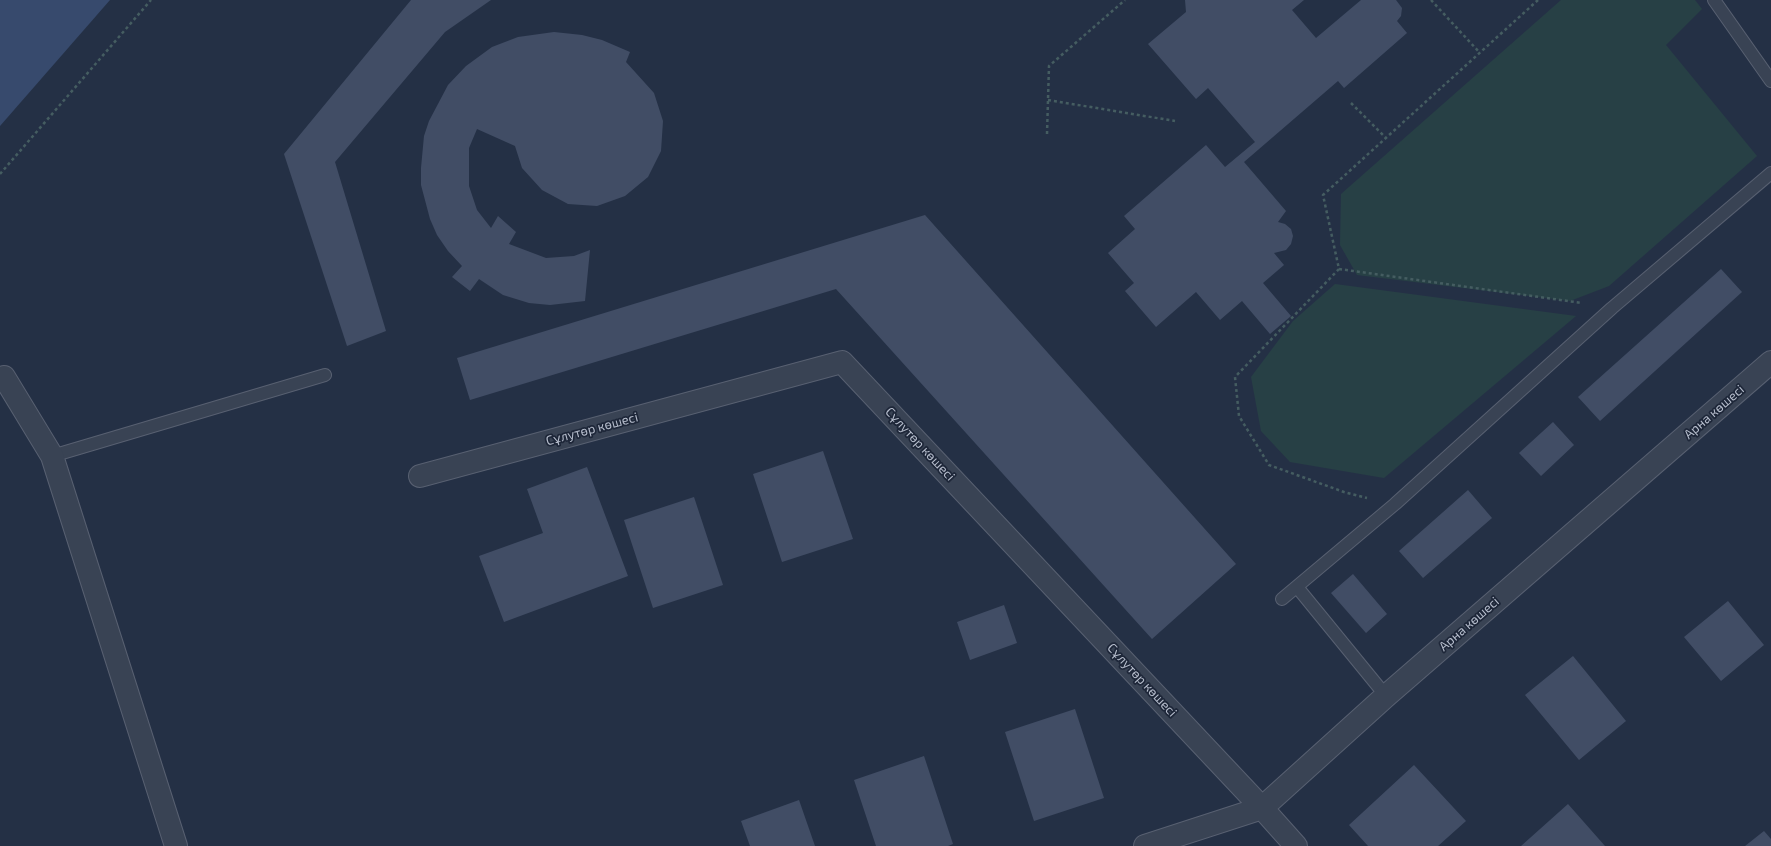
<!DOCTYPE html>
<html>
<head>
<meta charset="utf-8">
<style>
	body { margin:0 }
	canvas { display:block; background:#243045 }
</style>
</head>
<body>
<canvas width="1771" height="846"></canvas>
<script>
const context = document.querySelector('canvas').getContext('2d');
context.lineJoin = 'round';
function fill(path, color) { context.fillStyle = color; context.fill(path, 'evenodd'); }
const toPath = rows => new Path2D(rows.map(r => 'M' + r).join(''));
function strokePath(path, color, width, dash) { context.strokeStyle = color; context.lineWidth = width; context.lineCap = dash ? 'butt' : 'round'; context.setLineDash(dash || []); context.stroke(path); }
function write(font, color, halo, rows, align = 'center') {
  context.font = font + ' "Exo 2",sans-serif'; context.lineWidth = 3.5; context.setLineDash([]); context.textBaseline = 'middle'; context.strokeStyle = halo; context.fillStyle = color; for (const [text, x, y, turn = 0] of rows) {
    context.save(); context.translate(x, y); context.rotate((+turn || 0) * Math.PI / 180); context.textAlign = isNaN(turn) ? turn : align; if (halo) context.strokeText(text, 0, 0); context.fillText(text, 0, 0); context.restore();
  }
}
const green = toPath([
	[1561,0,1695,0,1702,9,1666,45,1757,156,1609,286,1570,301,1357,275,1340,245,1341,194],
	[1335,284,1576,316,1384,478,1290,462,1261,431,1251,377,1293,321]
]);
const water = toPath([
	[0,0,110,0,0,126]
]);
const building = toPath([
	[411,0,491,0,445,32,335,162,386,331,347,346,284,154],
	[1185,0,1304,0,1292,10,1316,38,1361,0,1396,0,1402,8,1401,16,1397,21,1407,33,1344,88,1338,81,1244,162,1286,211,1278,222,1285,224,1291,229,1293,236,1291,244,1286,250,1274,253,1284,265,1263,283,1291,316,1270,334,1242,301,1220,320,1196,292,1156,327,1125,291,1134,283,1108,253,1135,229,1124,216,1206,145,1225,167,1255,142,1208,88,1196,99,1148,44,1186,12],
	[554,32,582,35,602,40,630,52,626,62,654,93,663,121,661,151,648,177,625,196,597,206,568,204,542,190,522,168,515,146,477,129,469,148,469,186,477,210,491,228,498,216,516,232,509,244,546,258,574,256,590,250,585,301,550,305,529,303,503,295,479,279,470,291,452,277,462,266,448,251,437,235,430,219,421,185,421,168,424,136,429,121,448,85,466,66,492,47,518,37],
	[925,215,1236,564,1152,639,836,289,470,400,457,358],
	[1721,269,1742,292,1600,421,1578,397],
	[1553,422,1574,445,1541,476,1519,453],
	[823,451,853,539,782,562,753,474],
	[587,467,628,576,504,622,479,556,543,533,527,489],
	[1468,490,1492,518,1423,578,1399,551],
	[694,497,723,585,653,608,624,520],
	[1353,574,1387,614,1366,633,1331,593],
	[1728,601,1764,645,1721,681,1684,637],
	[1004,605,1017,643,970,660,957,622],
	[1573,656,1626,721,1579,760,1525,695],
	[1075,709,1104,798,1034,821,1005,732],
	[924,756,953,844,948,846,876,846,854,780],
	[1414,765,1466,821,1438,846,1368,846,1349,825],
	[799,800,815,846,750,846,741,821],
	[1568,804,1605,846,1521,846],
	[1764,831,1771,839,1771,846,1745,846]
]);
const path = toPath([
	[1431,0,1480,53],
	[1538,0,1323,195,1339,269,1582,303],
	[1048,100,1175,121],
	[1351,103,1386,138],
	[1047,134,1049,66,1125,0],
	[0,174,151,0],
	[1339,269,1235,377,1239,416,1269,465,1344,492,1367,498]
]);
const service = toPath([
	[1714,0,1771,81],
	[52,456,325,375],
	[1297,587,1386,696],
	[1282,599,1395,504,1612,308,1771,173]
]);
const minor = toPath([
	[4,377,52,456,176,846],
	[420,476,842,362,1262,808,1296,846],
	[1145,846,1262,808,1386,696,1771,362]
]);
const streetNames = [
	["Арна көшесі",1714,412,-41],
	["Сұлутөр көшесі",592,429,-15],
	["Сұлутөр көшесі",920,444,47],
	["Арна көшесі",1469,624,-41],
	["Сұлутөр көшесі",1142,680,47]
];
fill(green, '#274045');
fill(water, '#374a6d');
fill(building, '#414d65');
strokePath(service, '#586071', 14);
strokePath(minor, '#586071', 24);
strokePath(path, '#455d61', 2.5, [3, 3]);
strokePath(service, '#394354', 12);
strokePath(minor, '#394354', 22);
write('13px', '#b7becd', '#1e2739', streetNames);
</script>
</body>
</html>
